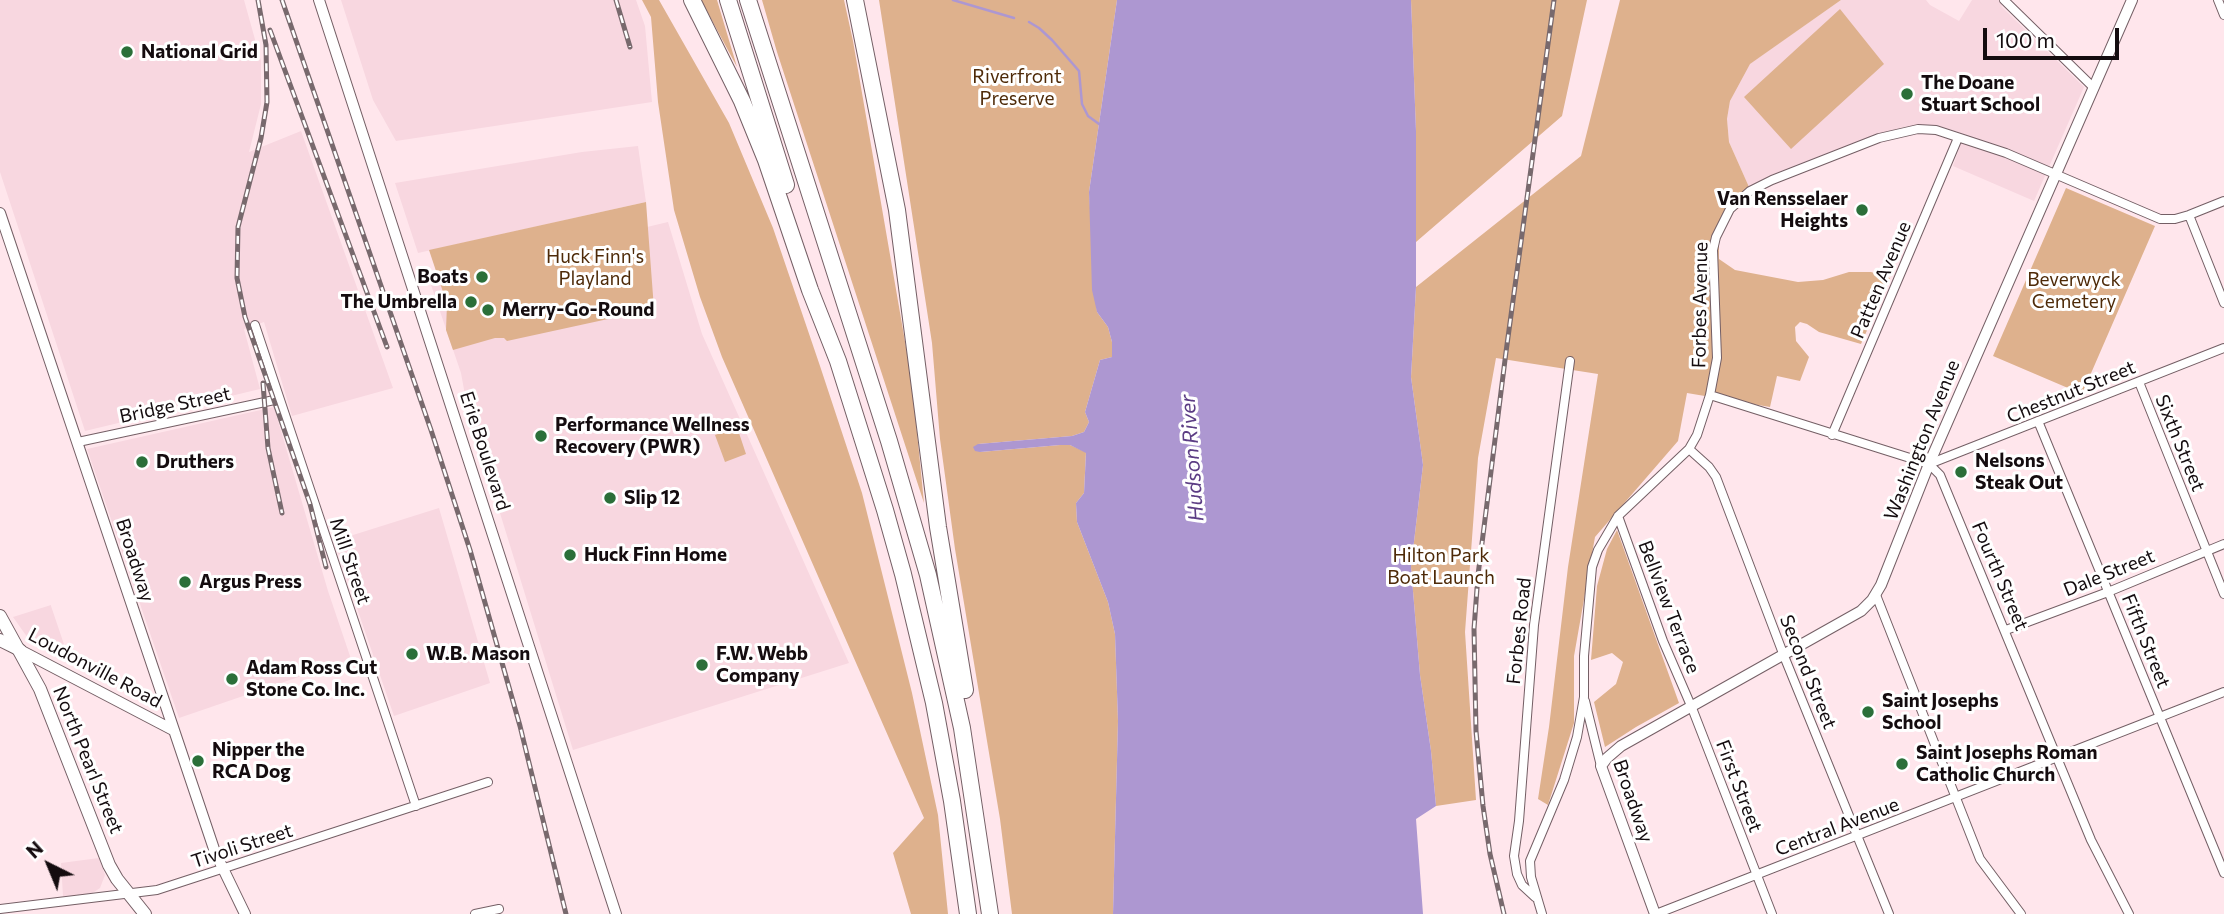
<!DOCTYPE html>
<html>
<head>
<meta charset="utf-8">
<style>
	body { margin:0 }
	#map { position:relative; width:2224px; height:914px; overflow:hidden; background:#ffe6ec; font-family:Commissioner,sans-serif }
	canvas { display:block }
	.north { position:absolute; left:14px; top:830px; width:70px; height:70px; -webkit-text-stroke:5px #fff; paint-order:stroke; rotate:317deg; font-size:19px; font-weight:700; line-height:28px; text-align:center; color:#140c0f }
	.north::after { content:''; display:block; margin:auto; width:24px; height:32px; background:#140c0f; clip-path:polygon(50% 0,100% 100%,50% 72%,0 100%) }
	.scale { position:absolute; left:1983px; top:28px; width:136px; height:32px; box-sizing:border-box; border:4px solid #140c0f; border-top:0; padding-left:9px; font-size:21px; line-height:24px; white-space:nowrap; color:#140c0f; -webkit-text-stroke:5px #fff; paint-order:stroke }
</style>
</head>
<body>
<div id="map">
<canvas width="2224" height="914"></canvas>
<div class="north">N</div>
<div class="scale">100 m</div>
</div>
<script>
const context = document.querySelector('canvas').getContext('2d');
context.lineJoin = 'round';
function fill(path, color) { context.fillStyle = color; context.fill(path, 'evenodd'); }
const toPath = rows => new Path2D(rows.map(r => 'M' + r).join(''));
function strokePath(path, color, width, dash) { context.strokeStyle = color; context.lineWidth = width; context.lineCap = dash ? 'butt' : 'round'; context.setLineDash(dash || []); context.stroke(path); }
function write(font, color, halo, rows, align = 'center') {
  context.font = font + ' Commissioner,sans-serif'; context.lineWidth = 6; context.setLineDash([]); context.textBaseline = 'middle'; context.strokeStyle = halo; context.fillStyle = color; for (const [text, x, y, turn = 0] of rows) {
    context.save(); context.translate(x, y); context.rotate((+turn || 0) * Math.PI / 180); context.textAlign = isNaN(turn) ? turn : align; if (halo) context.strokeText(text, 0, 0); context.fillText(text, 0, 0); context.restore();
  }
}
const built = toPath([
	[0,0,244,0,261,61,261,104,249,152,301,131,393,388,292,416,264,322,244,329,260,389,85,431,0,172],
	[341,0,636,0,645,26,652,102,396,141,373,100],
	[1841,0,1926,0,1930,5,1959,21,1972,0,2000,0,2002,7,2084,87,2034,201,1953,166,1964,134,1939,126,1920,125,1903,127,1862,140,1769,176,1749,187,1729,142,1727,119,1730,101,1740,79,1749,64],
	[638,146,646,202,418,253,395,183,582,152],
	[668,222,702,334,849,663,573,750,467,406,461,373,429,279],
	[274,407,328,591,351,659,179,718,87,449],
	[439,508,490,683,394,716,334,541],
	[51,605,51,606,71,665,30,641,13,617],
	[99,858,105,875,100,888,88,896,63,896,61,863]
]);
const green = toPath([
	[642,0,659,0,729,123,773,228,820,366,862,493,912,693,938,815,948,914,911,914,893,853,924,818,722,357,700,297,674,210,658,102,651,17],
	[701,0,717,0,737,67],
	[762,0,844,0,853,41,912,382,924,503,777,52],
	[879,0,1117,0,1089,192,1097,312,1108,327,1112,342,1112,357,1100,360,1085,412,1089,422,1084,432,1072,436,978,444,980,452,1060,445,1070,445,1086,452,1084,493,1076,503,1077,522,1108,602,1115,634,1118,721,1113,914,1012,914,1000,819,955,549,940,439,932,343],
	[1411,0,1587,0,1562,116,1416,242,1416,131],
	[1620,0,1841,0,1750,64,1730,101,1727,119,1729,142,1749,187,1730,209,1719,240,1719,259,1735,270,1798,282,1823,280,1849,272,1871,272,1890,278,1861,344,1819,332,1807,324,1800,322,1795,327,1796,341,1809,357,1800,381,1777,376,1770,407,1687,393,1678,441,1595,537,1574,656,1574,723,1548,805,1538,799,1549,727,1568,567,1598,374,1496,358,1478,458,1465,632,1476,800,1436,806,1431,751,1420,675,1411,567,1423,465,1411,377,1416,287,1581,156],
	[1840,9,1884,64,1791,149,1744,97],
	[2066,188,2155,226,2082,394,1993,356],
	[646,202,654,309,507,341,504,338,495,338,453,350,446,330,447,304,429,250],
	[737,427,746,454,725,462,715,435],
	[1617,530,1679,703,1636,727,1605,747,1594,702,1616,684,1623,662,1612,653,1591,660,1597,586,1607,549]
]);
const water = toPath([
	[1117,0,1411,0,1416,131,1416,287,1411,377,1423,465,1411,567,1420,675,1431,751,1436,806,1416,819,1423,914,1113,914,1118,721,1115,634,1108,602,1077,522,1076,503,1084,493,1086,453,1070,445,1060,445,980,452,975,451,973,447,978,444,1072,436,1084,432,1089,422,1085,412,1100,360,1112,357,1112,342,1108,327,1097,312,1092,290,1089,192]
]);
const stream = toPath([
	[953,0,1014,18],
	[1029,22,1039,28,1052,40,1079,71,1082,104,1088,116,1099,124]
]);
const minor = toPath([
	[2004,0,2094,88],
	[2218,0,2224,15],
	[2189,215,2224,303],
	[255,325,416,806],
	[2139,382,2224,594],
	[1710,395,1929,464,1940,475,2091,840,2129,914],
	[2038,421,2224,873],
	[1832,435,1958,138],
	[78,442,279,399],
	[1689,449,1709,467,1716,477,1784,656,1889,914],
	[1929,464,2224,348],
	[1618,516,1663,641,1692,708,1772,914],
	[1876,595,1980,859,2021,914],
	[2006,630,2108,592,2224,544],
	[1585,701,1601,766],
	[1535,897,1522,885,1517,874,1514,856,1519,821,1534,625,1570,361],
	[0,909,157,890,488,782],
	[475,914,499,909],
	[1542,914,1531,877,1530,861,1564,780,1577,737,1584,697,1584,656,1592,567,1598,550,1618,516,1689,449,1697,435,1710,395,1717,358,1713,250,1716,237,1730,209,1750,191,1772,180,1879,138,1918,129,1936,130,2006,153,2160,219,2175,219,2189,215,2224,201],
	[1656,914,2224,692]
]);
const tertiary = toPath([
	[319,0,616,914],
	[0,213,215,852,245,914],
	[20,650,173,730],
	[1655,914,1601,766,1607,758,1621,746,1861,611,1872,600,1881,585,1929,464,2132,0]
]);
const secondary = toPath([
	[0,640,20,650]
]);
const primary = toPath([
	[0,616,40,689,109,865,117,879,145,914]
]);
const motorway = toPath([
	[692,0,742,101,766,160,810,290,838,361,885,510,903,574,934,703,952,801,968,914],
	[728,0,786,185],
	[748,0,889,441,928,575,962,728,990,914],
	[855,0,897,210,938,527,965,690]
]);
const rail = toPath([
	[258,0,266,45,267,102,261,138,238,227,237,278,245,317,310,504,326,567],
	[282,0,431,430,470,550,520,726,566,914],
	[616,0,630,47],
	[270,30,387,347],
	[263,383,268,448,282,513],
	[1504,914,1490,854,1483,806,1476,731,1474,629,1478,575,1506,352,1554,0]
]);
const markers = [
	[127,52,7,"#2b6f39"],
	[1907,94,7,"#2b6f39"],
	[1862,210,7,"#2b6f39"],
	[482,277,7,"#2b6f39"],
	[471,302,7,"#2b6f39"],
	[488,310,7,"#2b6f39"],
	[541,436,7,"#2b6f39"],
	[142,462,7,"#2b6f39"],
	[1961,472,7,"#2b6f39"],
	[610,498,7,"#2b6f39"],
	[570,555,7,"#2b6f39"],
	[185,582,7,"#2b6f39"],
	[412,654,7,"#2b6f39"],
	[702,665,7,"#2b6f39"],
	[232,679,7,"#2b6f39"],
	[1868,712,7,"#2b6f39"],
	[198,761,7,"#2b6f39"],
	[1902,764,7,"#2b6f39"]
];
const poiNames = [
	["National Grid",141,52],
	["The Doane",1921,83],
	["Stuart School",1921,105],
	["Van Rensselaer",1848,199,"right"],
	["Heights",1848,221,"right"],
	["Boats",468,277,"right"],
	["The Umbrella",457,302,"right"],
	["Merry-Go-Round",502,310],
	["Performance Wellness",555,425],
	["Recovery (PWR)",555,447],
	["Nelsons",1975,461],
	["Steak Out",1975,483],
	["Druthers",156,462],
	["Slip 12",624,498],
	["Huck Finn Home",584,555],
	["Argus Press",199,582],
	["W.B. Mason",426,654],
	["F.W. Webb",716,654],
	["Company",716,676],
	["Adam Ross Cut",246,668],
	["Stone Co. Inc.",246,690],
	["Saint Josephs",1882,701],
	["School",1882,723],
	["Nipper the",212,750],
	["RCA Dog",212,772],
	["Saint Josephs Roman",1916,753],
	["Catholic Church",1916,775]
];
const parkNames = [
	["Riverfront",1017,77],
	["Preserve",1017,99],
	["Huck Finn's",595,257],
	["Playland",595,279],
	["Beverwyck",2074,280],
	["Cemetery",2074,302],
	["Hilton Park",1441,556],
	["Boat Launch",1441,578]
];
const streetNames = [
	["Patten Avenue",1881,280,-67],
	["Forbes Avenue",1700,305,-89],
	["Chestnut Street",2071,392,-22],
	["Bridge Street",175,405,-12],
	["Washington Avenue",1922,440,-68],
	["Sixth Street",2180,443,68],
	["Erie Boulevard",485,451,72],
	["Broadway",135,560,72],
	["Mill Street",350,561,71],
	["Dale Street",2109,573,-22],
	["Fourth Street",2000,576,67],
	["Bellview Terrace",1669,607,69],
	["Forbes Road",1519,631,-84],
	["Fifth Street",2146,641,68],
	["Loudonville Road",95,668,28],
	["Second Street",1808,672,68],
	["North Pearl Street",88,760,68],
	["First Street",1739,786,69],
	["Broadway",1633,801,71],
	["Central Avenue",1837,827,-21],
	["Tivoli Street",242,846,-18]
];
const waterNames = [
	["Hudson River",1192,458,-94]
];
fill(built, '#f8d7e0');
fill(green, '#deb18d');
fill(water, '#ad97d1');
strokePath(stream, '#ad97d1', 2.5);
strokePath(minor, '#745f65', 10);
strokePath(tertiary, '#745f65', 12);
strokePath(secondary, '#745f65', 14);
strokePath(primary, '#745f65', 14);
strokePath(motorway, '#745f65', 18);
strokePath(minor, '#fff', 8);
strokePath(tertiary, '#fff', 10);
strokePath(secondary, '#fff', 12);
strokePath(primary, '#fff', 12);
strokePath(motorway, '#fff', 16);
strokePath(rail, '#78696d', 5);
strokePath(rail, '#fff', 2.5, [8]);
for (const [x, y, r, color] of markers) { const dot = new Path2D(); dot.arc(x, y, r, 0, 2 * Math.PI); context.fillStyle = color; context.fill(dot); strokePath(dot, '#fff', 2.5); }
write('bold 19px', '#140c0f', '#fff', poiNames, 'left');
write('19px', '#4e2a08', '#fff', parkNames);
write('19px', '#140c0f', '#fff', streetNames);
write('italic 21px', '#5c3d84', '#fff', waterNames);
</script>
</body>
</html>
